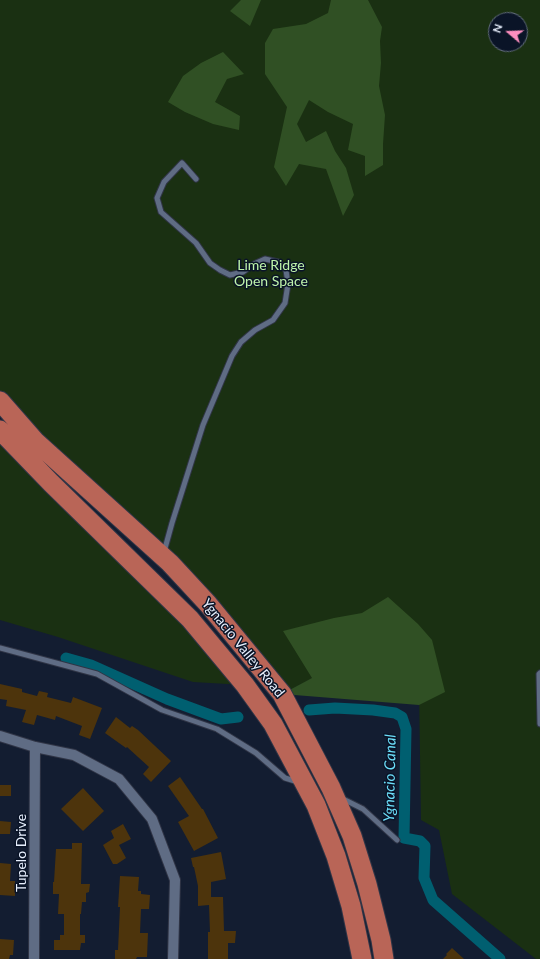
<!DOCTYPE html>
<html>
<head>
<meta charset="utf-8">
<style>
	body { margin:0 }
	#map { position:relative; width:540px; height:959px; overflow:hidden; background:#131d31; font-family:Lato,sans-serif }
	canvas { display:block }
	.north { position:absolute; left:488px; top:12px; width:40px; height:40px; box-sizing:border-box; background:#0a1427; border:1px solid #626c7d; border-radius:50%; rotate:289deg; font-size:11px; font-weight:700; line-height:16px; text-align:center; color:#e7effd }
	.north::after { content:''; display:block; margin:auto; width:14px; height:18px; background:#fd8ebf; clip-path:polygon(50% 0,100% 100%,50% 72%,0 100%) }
</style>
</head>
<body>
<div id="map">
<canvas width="540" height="959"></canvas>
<div class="north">N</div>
</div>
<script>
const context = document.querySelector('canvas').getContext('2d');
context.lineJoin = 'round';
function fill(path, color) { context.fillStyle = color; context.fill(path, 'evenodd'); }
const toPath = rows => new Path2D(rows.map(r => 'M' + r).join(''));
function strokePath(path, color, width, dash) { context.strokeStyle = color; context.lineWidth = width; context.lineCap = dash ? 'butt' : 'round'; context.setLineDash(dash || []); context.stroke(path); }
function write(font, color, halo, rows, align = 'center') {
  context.font = font + ' Lato,sans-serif'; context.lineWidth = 3; context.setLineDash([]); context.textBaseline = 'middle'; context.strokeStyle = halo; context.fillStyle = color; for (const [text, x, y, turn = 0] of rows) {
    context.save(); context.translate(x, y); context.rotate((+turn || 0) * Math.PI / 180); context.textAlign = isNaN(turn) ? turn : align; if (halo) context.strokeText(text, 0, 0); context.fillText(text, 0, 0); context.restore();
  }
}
const green = toPath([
	[0,0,540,0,540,959,536,959,452,894,439,830,421,820,418,624,282,694,246,650,0,401],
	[496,20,520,20,520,44,496,44],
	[0,430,245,685,193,682,58,637,0,620]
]);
const forest = toPath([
	[241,0,283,0,261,0,250,26,230,11],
	[331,0,368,0,382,27,380,41,381,63,379,86,385,115,383,144,383,165,365,176,365,156,348,150,353,124,328,112,309,100,297,124,306,142,326,131,335,151,346,168,354,195,343,216,326,169,299,164,286,186,274,167,287,107,265,74,265,43,273,29,306,24,328,13],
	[223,52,244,74,227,79,215,102,240,116,239,130,213,124,185,112,168,102,183,76,201,63],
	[388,597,418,624,432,640,445,692,419,705,282,694,312,678,283,631,334,618,362,613]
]);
const canal = toPath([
	[66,658,91,665,167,699,221,719,238,717],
	[309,710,335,708,373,710,395,713,402,717,406,729,404,838,420,841,425,846,424,878,433,900,500,959]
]);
const building = toPath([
	[0,684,22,689,22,692,37,696,39,691,48,693,47,697,71,703,73,697,102,708,90,739,79,735,82,726,56,716,55,720,37,715,34,725,22,722,26,710,6,706,7,700,0,699],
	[116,717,130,728,132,726,138,730,171,761,151,782,143,774,149,767,127,747,126,748,105,733],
	[180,777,202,809,203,809,218,838,194,851,178,822,189,816,168,786],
	[0,785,11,785,11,796,0,796],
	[83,788,104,811,83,831,61,809],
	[0,821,11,822,10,834,0,834],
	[123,824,131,839,119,845,126,858,117,864,113,864,103,845,114,838,111,831],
	[72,843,82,843,81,884,90,884,89,892,86,893,86,902,82,902,81,914,80,914,80,935,85,935,85,943,81,943,80,950,54,950,54,940,60,940,60,935,64,935,64,914,58,914,59,894,53,894,53,882,54,882,56,849,72,849],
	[221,852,226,879,211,882,211,897,223,897,224,931,236,931,235,943,228,943,228,959,208,959,208,932,210,932,209,905,198,906,198,886,194,867,193,867,191,858],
	[0,863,11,864,10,881,15,881,15,896,0,895],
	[120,876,139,877,138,891,141,891,141,894,150,895,149,909,141,909,140,933,148,933,147,957,137,957,136,959,115,959,115,950,118,950,120,907,118,907],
	[0,939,14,940,13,955,10,955,9,959,0,959],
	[452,948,464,959,443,959,447,955,446,954]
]);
const lane = toPath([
	[164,552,172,523,203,425,232,356,241,342,255,330,273,320,285,303,288,284,286,270,278,262,265,259,254,264,243,272,230,275,220,270,210,263,196,243,161,212,157,198,164,182,182,163,196,179],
	[0,648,97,674,162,710,217,729,256,753,285,778,298,782],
	[540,673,539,674,540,724],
	[341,798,363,809,397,840]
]);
const street = toPath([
	[0,736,35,747,74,755,119,779,152,819,175,880,173,959],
	[34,959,35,747]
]);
const highway = toPath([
	[0,401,35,441,170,563,208,604,282,694,331,788,352,836,367,884,381,940,384,959],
	[0,430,51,483,190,619,245,685,273,724,316,805,336,856,351,906,362,959]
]);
const parkNames = [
	["Lime Ridge",271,265],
	["Open Space",271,281]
];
const streetNames = [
	["Ygnacio Valley Road",243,648,51],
	["Tupelo Drive",21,853,-90]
];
const waterNames = [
	["Ygnacio Canal",390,778,-89]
];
fill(green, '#1a3012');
fill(forest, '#305024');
strokePath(canal, '#005f70', 11);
fill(building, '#4d340c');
strokePath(lane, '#303546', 7);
strokePath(street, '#303546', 12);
strokePath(highway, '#303546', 21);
strokePath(lane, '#5f6c84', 5);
strokePath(street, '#5f6c84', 10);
strokePath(highway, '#b96557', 19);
write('14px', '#bff4ab', '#0a1427', parkNames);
write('14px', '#e7effd', '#0a1427', streetNames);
write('italic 15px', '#6cdef9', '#0a1427', waterNames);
</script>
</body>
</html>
